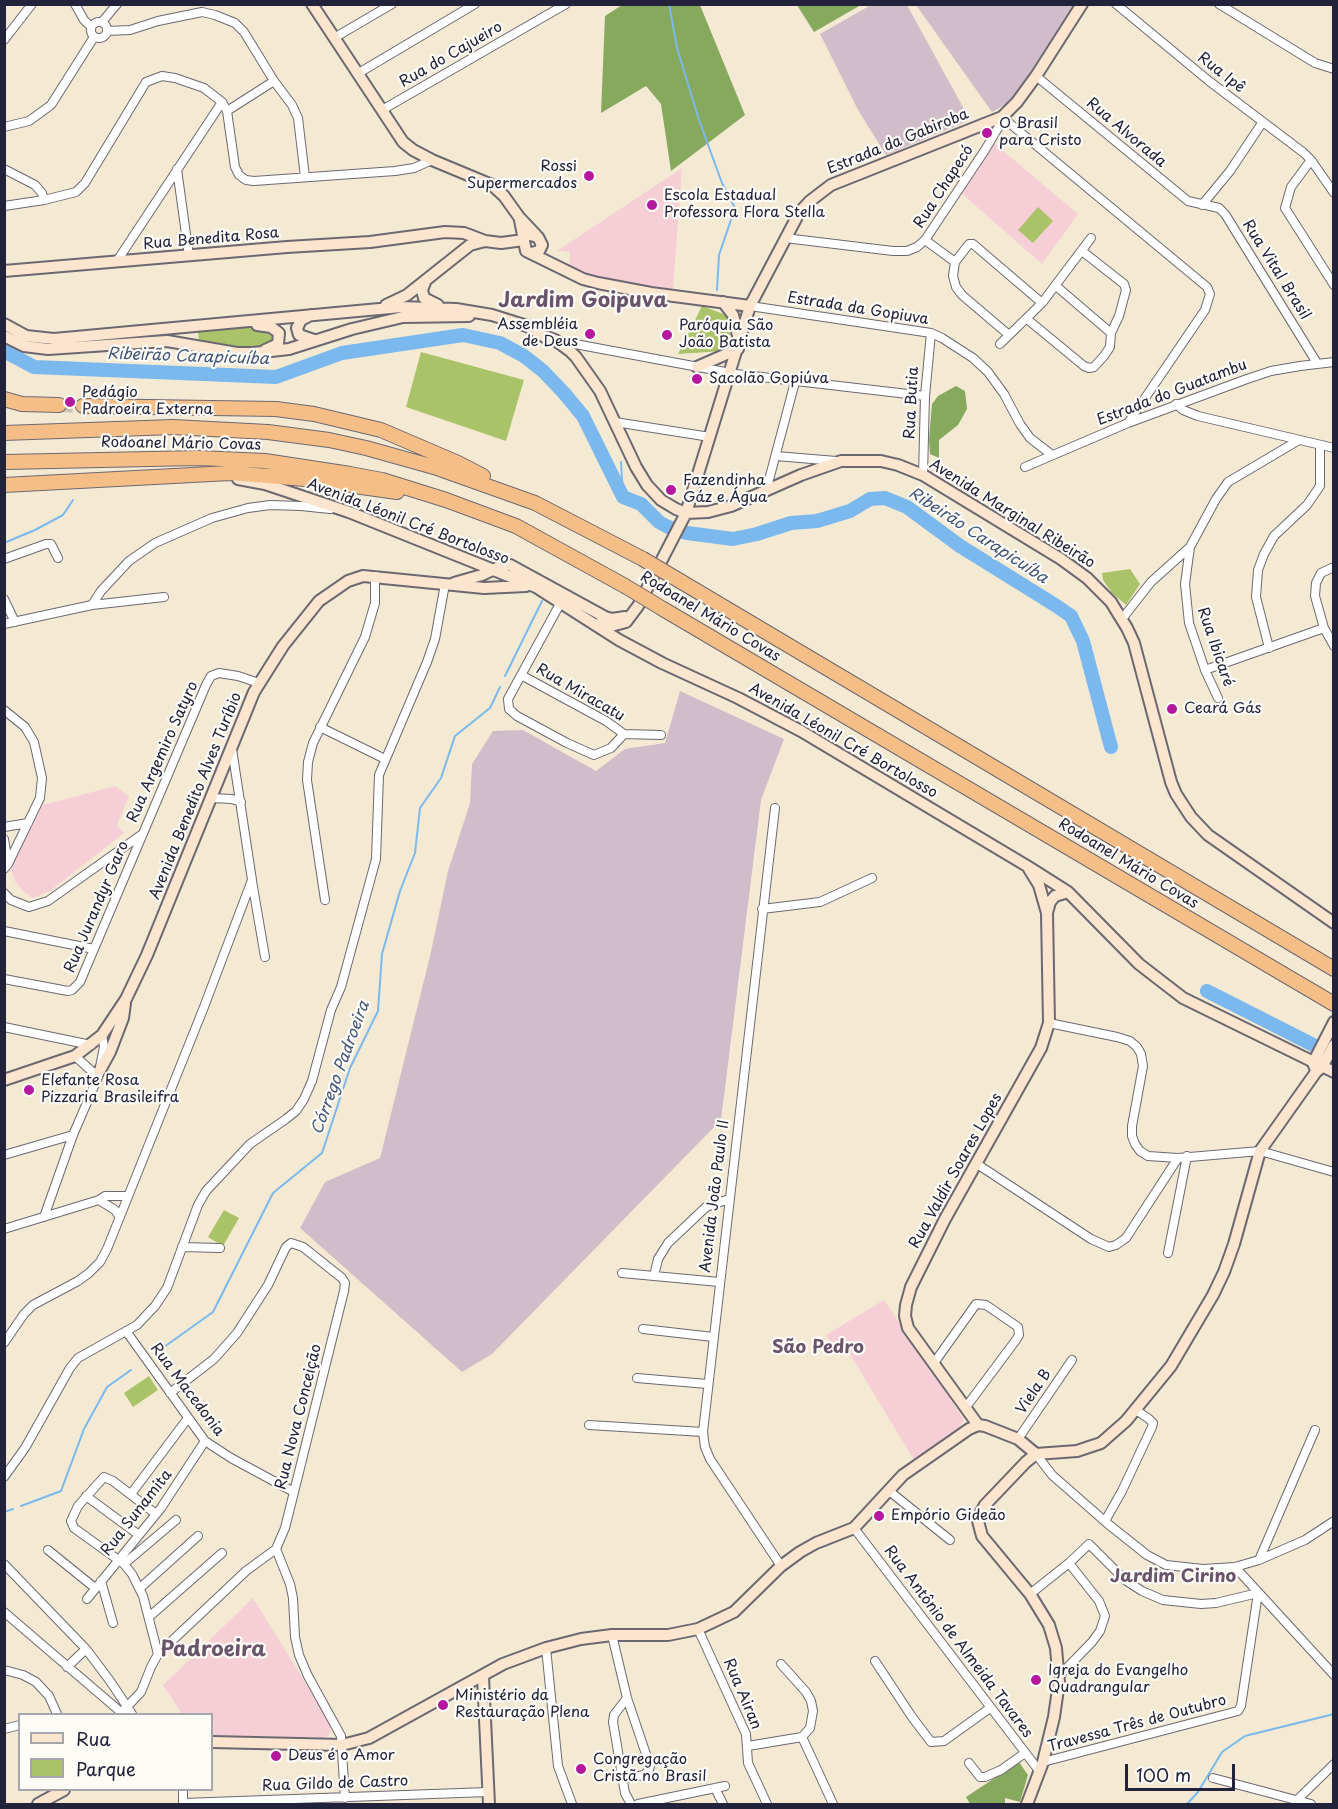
<!DOCTYPE html>
<html>
<head>
<meta charset="utf-8">
<style>
	body { margin:0 }
	#map { position:relative; width:1338px; height:1809px; overflow:hidden; background:#f4ead4; font-family:"Playpen Sans",sans-serif }
	canvas { display:block }
	.frame { position:absolute; inset:0; border:6px solid #22223b; pointer-events:none }
	.legend { position:absolute; left:18px; top:1713px; width:195px; height:78px; box-sizing:border-box; background:#fdfcf7; border:2px solid #a5a5ac; margin:0; padding:8px 10px; list-style:none; font-size:18px; color:#22223b }
	.legend li { display:flex; align-items:center; gap:12px; height:30px }
	.legend b { width:30px; border:2px solid #a5a5ac }
	.scale { position:absolute; left:1125px; top:1764px; width:110px; height:27px; box-sizing:border-box; border:3px solid #22223b; border-top:0; padding-left:8px; font-size:18px; line-height:21px; white-space:nowrap; color:#22223b; -webkit-text-stroke:4px #fdfcf7; paint-order:stroke }
</style>
</head>
<body>
<div id="map">
<canvas width="1338" height="1809"></canvas>
<div class="frame"></div>
<ul class="legend">
<li><b style="height:8px;background:#fbe5cf"></b>Rua</li>
<li><b style="height:16px;background:#aac369"></b>Parque</li>
</ul>
<div class="scale">100 m</div>
</div>
<script>
const context = document.querySelector('canvas').getContext('2d');
context.lineJoin = 'round';
function fill(path, color) { context.fillStyle = color; context.fill(path, 'evenodd'); }
const toPath = rows => new Path2D(rows.map(r => 'M' + r).join(''));
function strokePath(path, color, width, dash) { context.strokeStyle = color; context.lineWidth = width; context.lineCap = dash ? 'butt' : 'round'; context.setLineDash(dash || []); context.stroke(path); }
function write(font, color, halo, rows, align = 'center') {
  context.font = font + ' "Playpen Sans",sans-serif'; context.lineWidth = 4.5; context.setLineDash([]); context.textBaseline = 'middle'; context.strokeStyle = halo; context.fillStyle = color; for (const [text, x, y, turn = 0] of rows) {
    context.save(); context.translate(x, y); context.rotate((+turn || 0) * Math.PI / 180); context.textAlign = isNaN(turn) ? turn : align; if (halo) context.strokeText(text, 0, 0); context.fillText(text, 0, 0); context.restore();
  }
}
const built = toPath([
	[994,143,1078,214,1042,264,961,193],
	[682,168,673,289,593,278,569,266,570,252,557,251],
	[115,786,129,796,117,825,124,833,50,891,33,898,24,892,15,881,11,868,43,805],
	[884,1300,963,1418,963,1421,959,1429,914,1460,845,1346,831,1344,826,1335],
	[253,1598,331,1724,330,1732,326,1738,212,1736,212,1714,182,1714,163,1685]
]);
const industrial = toPath([
	[871,5,907,5,970,120,886,155,858,110,820,34],
	[916,5,1075,5,1010,102,992,112],
	[680,691,784,739,761,800,721,1120,492,1354,462,1372,300,1228,325,1182,380,1158,431,952,448,871,470,803,472,764,493,731,523,730,596,771,625,749,665,743]
]);
const green = toPath([
	[1038,207,1053,221,1033,243,1018,230],
	[702,306,729,316,732,325,731,332,723,351,678,354],
	[234,328,250,328,273,332,275,338,273,342,259,348,249,348,199,340,198,332],
	[421,352,524,380,506,441,406,407],
	[1130,569,1140,584,1126,605,1112,593,1103,580,1102,573],
	[224,1210,239,1218,223,1246,208,1237],
	[149,1376,158,1390,133,1407,124,1393]
]);
const forest = toPath([
	[622,5,700,5,745,115,671,171,661,104,646,86,601,113,605,16],
	[797,5,861,5,814,32],
	[956,386,965,391,967,409,958,425,939,440,939,458,930,454,929,440,932,404,938,396],
	[1019,1762,1028,1775,1020,1802,1005,1798,1005,1804,970,1804,966,1797]
]);
const stream = toPath([
	[669,4,677,48,699,120,722,183,735,208,719,255,717,290],
	[621,462,623,497],
	[4,543,35,530,63,515,73,500],
	[505,676,542,601],
	[157,1352,213,1312,273,1193,322,1153,350,1068,378,1011,382,954,400,891,415,853,420,808,441,778,455,736,490,708,500,687],
	[21,1506,61,1491,84,1429,107,1387,131,1370],
	[4,1512,13,1509],
	[1187,1804,1198,1792,1222,1752,1245,1736,1334,1714]
]);
const river = toPath([
	[4,351,34,367,276,377,342,353,463,335,500,343,524,356,543,371,564,393,583,416,623,497,641,504,659,522,668,527,687,533,733,539,757,534,791,523,817,521,850,511,870,499,885,498,907,507,960,546,1055,605,1071,616,1083,641,1111,747],
	[1207,991,1331,1054]
]);
const highwayTunnel = toPath([
	[59,405,83,406]
]);
const street = toPath([
	[75,4,84,20,91,27],
	[1116,4,1209,81,1304,153,1311,160,1334,193],
	[1219,4,1315,63,1334,69],
	'91 30a8 8 0 1 1 16 0a8 8 0 1 1-16 0Z',
	[102,22,117,4],
	[107,31,130,30,158,21,202,12,215,15,235,23,244,32,274,81,292,105,298,118,305,177],
	[334,38,392,4],
	[4,40,32,4],
	[357,74,475,4],
	[1036,76,1188,201,1219,208,1225,214,1317,363],
	[382,110,566,4],
	[227,111,274,81],
	[4,127,29,121,51,105,94,37],
	[1311,160,1291,187,1285,208,1334,285],
	[4,169,35,185,42,193,44,200],
	[177,169,189,256],
	[1202,205,1230,171,1262,123],
	[4,206,44,200,76,192,85,183,146,82,162,76,175,78,204,88,222,102,227,111,235,167,239,175,246,180,254,181,395,171,414,168,432,160],
	[785,238,893,251,907,251,917,247,925,240,985,150,1001,123,1002,117,1207,287,1210,294,1205,310,1128,423],
	[925,240,955,262,953,276,956,287,962,295,1009,335],
	[117,261,222,102],
	[955,262,969,244,973,244,1042,303],
	[1056,286,1111,333],
	[750,306,931,333,942,338,973,358,988,372,1004,394,1020,424,1030,438,1052,455],
	[1027,319,1084,366,1089,368,1094,367,1104,356,1110,347,1111,333,1119,316,1126,290,1124,284,1082,251],
	[559,341,736,374,925,396],
	[1000,344,1042,303,1091,238],
	[1176,404,1183,410,1198,416,1334,448],
	[615,422,710,437],
	[776,456,836,461],
	[1025,467,1128,423,1247,379,1271,371,1300,366,1334,362],
	[923,475,925,396,931,333],
	[766,491,795,382],
	[4,559,46,544,51,544,58,558],
	[1334,567,1321,573,1316,583,1315,596,1324,628,1334,646],
	[4,599,15,622],
	[561,602,508,699,509,709,517,716,567,743,594,755,611,748,624,734],
	[92,605,101,591,129,561,155,543,212,518,248,508,270,505,301,506,330,509],
	[1122,619,1151,582,1190,547],
	[4,624,92,605,164,597],
	[1269,648,1256,597,1258,570,1264,554,1274,536,1307,505,1320,486,1320,445],
	[1205,670,1324,628],
	[521,675,606,721,624,734,661,735],
	[1218,698,1205,670,1189,623,1185,584,1190,547,1216,499,1228,482,1299,440],
	[4,710,25,727,34,742,42,778,40,798,8,864],
	[320,727,385,759],
	[211,798,232,799,241,802],
	[775,808,703,1432,705,1447,710,1459,781,1566],
	[4,827,28,823],
	[4,839,8,864,4,869],
	[252,881,265,957],
	[4,893,11,900,29,907,48,901,141,835],
	[325,900,307,780,308,762,313,743,365,637,375,603,375,576],
	[762,909,820,902,872,878],
	[4,931,94,949],
	[4,979,68,991,72,990,80,982,206,685,211,676,219,673,238,676,259,683],
	[1049,1023,1117,1037,1130,1041,1137,1047,1141,1054,1143,1066,1132,1126,1132,1136,1135,1144,1140,1151,1148,1156,1178,1158,1260,1151,1334,1172],
	[4,1027,91,1045],
	[75,1056,98,1077],
	[4,1155,73,1135],
	[977,1164,1091,1239,1109,1247,1116,1245,1126,1238,1178,1158],
	[99,1200,115,1210,119,1216],
	[44,1217,73,1135,98,1077,104,1047,102,1035],
	[4,1229,99,1200,105,1196,127,1196],
	[182,1247,220,1248],
	[1168,1253,1187,1156],
	[622,1273,719,1282],
	[654,1276,658,1259,668,1243,706,1207,729,1199],
	[643,1329,713,1337],
	[126,1331,205,1441,231,1458,294,1492],
	[4,1343,24,1314,33,1305,78,1281,89,1273,100,1262,107,1249,204,1007,252,880,232,749],
	[934,1363,976,1304,986,1305,1018,1327,1019,1335,1016,1340,966,1407],
	[637,1378,707,1384],
	[589,1425,703,1432],
	[1018,1439,1072,1360],
	[1036,1454,1052,1475,1108,1524,1147,1555,1166,1565,1203,1569,1235,1567,1259,1560,1305,1540,1334,1521],
	[4,1477,25,1448,70,1368,78,1358,137,1325,155,1306,167,1288,198,1205,206,1191,250,1144,286,1119,296,1111,304,1099,312,1081,331,1010,341,987,376,859,379,775,427,662,435,639,445,584],
	[888,1490,950,1540],
	[131,1494,188,1418],
	[86,1496,139,1535],
	[156,1514,113,1481,104,1477,78,1506,71,1521,74,1528,124,1564,132,1574,143,1596,158,1654],
	[1105,1521,1122,1491,1152,1427,1153,1423,1149,1419,1136,1410],
	[854,1528,1040,1772],
	[276,1549,290,1584,293,1598,295,1637,299,1655,308,1676,341,1736,345,1798],
	[48,1550,95,1588],
	[1259,1560,1315,1430],
	[4,1564,86,1649,110,1681,132,1714],
	[124,1564,176,1520],
	[1235,1567,1334,1675],
	[101,1581,113,1623],
	[140,1588,198,1536],
	[1030,1594,1069,1563,1089,1544,1125,1580,1142,1591,1163,1600,1201,1604,1216,1603,1258,1593,1241,1706,1238,1711,1043,1762],
	[87,1599,161,1508,205,1441],
	[4,1612,122,1713],
	[149,1617,222,1553],
	[698,1629,746,1734,748,1763,767,1804],
	[612,1635,627,1698,650,1766,649,1770,644,1775,622,1779],
	[546,1648,558,1766,572,1804],
	[875,1661,912,1717,931,1742,944,1741,990,1708],
	[67,1667,86,1649],
	[4,1670,23,1675,36,1682,49,1696,57,1714],
	[1060,1675,1092,1642,1100,1631,1105,1616,1099,1601,1069,1563],
	[627,1698,614,1715,613,1722,625,1793,631,1804],
	[120,1714,141,1692,151,1667,158,1654,246,1571,276,1549,285,1528,294,1492,344,1291,345,1283,342,1278,303,1247,291,1243,286,1247,268,1285,237,1333,214,1359,170,1393],
	[4,1729,20,1725],
	[802,1737,833,1804],
	[748,1746,802,1737,810,1728,813,1711,811,1701,806,1692,781,1664],
	[969,1763,980,1777,985,1777,1001,1770,1025,1753],
	[1213,1778,1311,1804],
	[715,1788,723,1804],
	[183,1790,183,1804],
	[1297,1800,1334,1764],
	[183,1803,488,1792],
	[638,1804,725,1786]
]);
const secondary = toPath([
	[312,4,403,142,413,150,432,160,492,185,504,196,519,217,536,235],
	[520,220,526,251,583,279,598,283,651,293,750,306],
	[530,235,538,237,542,245,539,251,531,253],
	[4,271,287,247,370,242,445,232,464,233,485,241],
	[426,280,422,290,424,298,438,305],
	[723,302,733,315,739,340],
	[386,305,407,295,470,245,485,241,501,243,524,240],
	[311,315,301,320,297,328,299,335,314,340],
	[4,324,26,336,54,339,401,307,456,309,492,315,527,326,548,339],
	[257,325,271,327,279,333,278,344,265,350],
	[4,336,24,346,48,349,167,341,237,353,253,353,289,349,352,329,403,317,469,316],
	[544,336,555,340,570,351,576,357,600,391,636,467,647,485,661,500,676,509,686,513,708,512,731,506,801,475,841,461,881,461,898,465,923,475,1061,559,1087,578,1111,602,1127,628,1134,643,1171,782,1176,794,1191,817,1208,835,1334,923],
	[697,367,738,349],
	[238,479,265,484,349,512,536,587,619,640,662,663,738,698,801,731,1027,866,1068,892,1139,964,1183,998,1334,1072],
	[454,583,482,575,503,565,510,565,605,617,612,619,625,617],
	[597,624,611,626,626,622,638,606,686,513,750,306,799,213,810,201,831,185,1002,117,1017,102,1036,76,1082,4],
	[1047,913,1050,902,1055,896,1068,892],
	[1315,1068,1313,1063,1334,1022],
	[99,1072,110,1052,123,1018,125,1003],
	[4,1080,75,1056,102,1035,126,999,147,955,254,692,283,646,319,601,348,581,363,576,484,588,526,586],
	[978,1425,908,1328,905,1316,906,1305,911,1287,945,1219,1041,1048,1049,1023,1047,913,1039,885,1029,869],
	[483,1677,489,1804],
	[212,1742,342,1745,369,1738,503,1664,546,1648,581,1639,612,1635,668,1635,698,1629,734,1612,781,1566,800,1552,816,1543,854,1528,903,1475,969,1429,978,1425,985,1426,1018,1439,1036,1454],
	[38,1804,64,1790],
	[1027,1804,1043,1762,1054,1717,1059,1682,1056,1648,1049,1625,1030,1594,982,1536,978,1521,980,1514,985,1505,1026,1462,1036,1454,1077,1451,1101,1443,1126,1421,1171,1366,1213,1295,1224,1272,1234,1244,1260,1151,1316,1072,1322,1067,1334,1045]
]);
const highway = toPath([
	[4,399,22,404,59,405],
	[83,406,276,409,314,414,381,430,458,463,483,476],
	[4,433,173,427,268,432,329,440,366,448,434,467,535,503,643,559],
	[4,462,199,458,265,461,350,474,382,480,446,500,516,526,625,586],
	[4,485,230,473,305,479,397,492],
	[680,581,1334,969],
	[663,609,1334,1004]
]);
const highwayBridge = toPath([
	[643,559,680,581],
	[625,586,663,609]
]);
const markers = [
	[987,133,6,"#b5179e"],
	[589,176,6,"#b5179e"],
	[652,205,6,"#b5179e"],
	[590,334,6,"#b5179e"],
	[667,335,6,"#b5179e"],
	[697,379,6,"#b5179e"],
	[70,402,6,"#b5179e"],
	[671,490,6,"#b5179e"],
	[1172,709,6,"#b5179e"],
	[29,1090,6,"#b5179e"],
	[879,1516,6,"#b5179e"],
	[1036,1680,6,"#b5179e"],
	[443,1705,6,"#b5179e"],
	[276,1756,6,"#b5179e"],
	[581,1769,6,"#b5179e"]
];
const streetNames = [
	["Rua do Cajueiro",451,55,-30],
	["Rua Ipê",1221,73,38],
	["Rua Alvorada",1126,133,40],
	["Estrada da Gabiroba",898,142,-22],
	["Rua Chapecó",944,187,-57],
	["Rua Benedita Rosa",211,239,-5],
	["Rua Vital Brasil",1276,270,58],
	["Estrada da Gopiuva",858,309,9],
	["Estrada do Guatambu",1172,393,-21],
	["Rua Butia",912,403,-87],
	["Rodoanel Mário Covas",181,444,1],
	["Avenida Marginal Ribeirão",1012,514,32],
	["Avenida Léonil Cré Bortolosso",408,522,21],
	["Rodoanel Mário Covas",710,617,31],
	["Rua Ibicaré",1215,647,71],
	["Rua Miracatu",580,693,30],
	["Avenida Léonil Cré Bortolosso",843,741,30],
	["Rua Argemiro Satyro",163,752,-66],
	["Avenida Benedito Alves Turíbio",196,796,-68],
	["Rodoanel Mário Covas",1128,864,31],
	["Rua Jurandyr Garo",97,907,-67],
	["Rua Valdir Soares Lopes",956,1171,-61],
	["Avenida João Paulo II",715,1196,-83],
	["Rua Macedonia",187,1390,53],
	["Viela B",1034,1392,-56],
	["Rua Nova Conceição",299,1417,-76],
	["Rua Sunamita",137,1513,-52],
	["Rua Antônio de Almeida Tavares",958,1642,53],
	["Rua Airan",742,1694,67],
	["Travessa Três de Outubro",1137,1724,-15],
	["Rua Gildo de Castro",335,1784,-2]
];
const poiNames = [
	["O Brasil",999,124],
	["para Cristo",999,141],
	["Rossi",577,167,"right"],
	["Supermercados",577,184,"right"],
	["Escola Estadual",664,196],
	["Professora Flora Stella",664,213],
	["Assembléia",578,325,"right"],
	["de Deus",578,342,"right"],
	["Paróquia São",679,326],
	["João Batista",679,343],
	["Sacolão Gopiúva",709,379],
	["Pedágio",82,393],
	["Padroeira Externa",82,410],
	["Fazendinha",683,481],
	["Gáz e Água",683,498],
	["Ceará Gás",1184,709],
	["Elefante Rosa",41,1081],
	["Pizzaria Brasileifra",41,1098],
	["Empório Gideão",891,1516],
	["Igreja do Evangelho",1048,1671],
	["Quadrangular",1048,1688],
	["Ministério da",455,1696],
	["Restauração Plena",455,1713],
	["Deus é o Amor",288,1756],
	["Congregação",593,1760],
	["Cristã no Brasil",593,1777]
];
const waterNames = [
	["Ribeirão Carapicuíba",188,357,2],
	["Ribeirão Carapicuíba",978,536,33],
	["Córrego Padroeira",341,1068,-70]
];
const quarterNames = [
	["São Pedro",818,1348],
	["Jardim Cirino",1173,1577]
];
const districtNames = [
	["Jardim Goipuva",583,301],
	["Padroeira",213,1650]
];
fill(built, '#f6cfd6');
fill(industrial, '#d1bdc9');
fill(green, '#aac369');
fill(forest, '#87a95d');
strokePath(stream, '#7ab8ed', 2);
strokePath(river, '#7ab8ed', 14);
strokePath(highwayTunnel, '#cac2b5', 14, [14, 7]);
strokePath(street, '#6c6871', 10);
strokePath(secondary, '#6c6871', 14);
strokePath(highway, '#6c6871', 16);
strokePath(street, '#fff', 8);
strokePath(secondary, '#fbe5cf', 10);
strokePath(highway, '#f6be87', 14);
strokePath(highwayBridge, '#6c6871', 16, []);
strokePath(highwayBridge, '#f6be87', 14);
for (const [x, y, r, color] of markers) { const dot = new Path2D(); dot.arc(x, y, r, 0, 2 * Math.PI); context.fillStyle = color; context.fill(dot); strokePath(dot, '#fdfcf7', 2); }
write('15px', '#22223b', '#fdfcf7', streetNames);
write('15px', '#22223b', '#fdfcf7', poiNames, 'left');
write('italic 16px', '#415679', '#fdfcf7', waterNames);
write('bold 18px', '#69546b', '#fdfcf7', quarterNames);
write('bold 21px', '#69546b', '#fdfcf7', districtNames);
</script>
</body>
</html>
